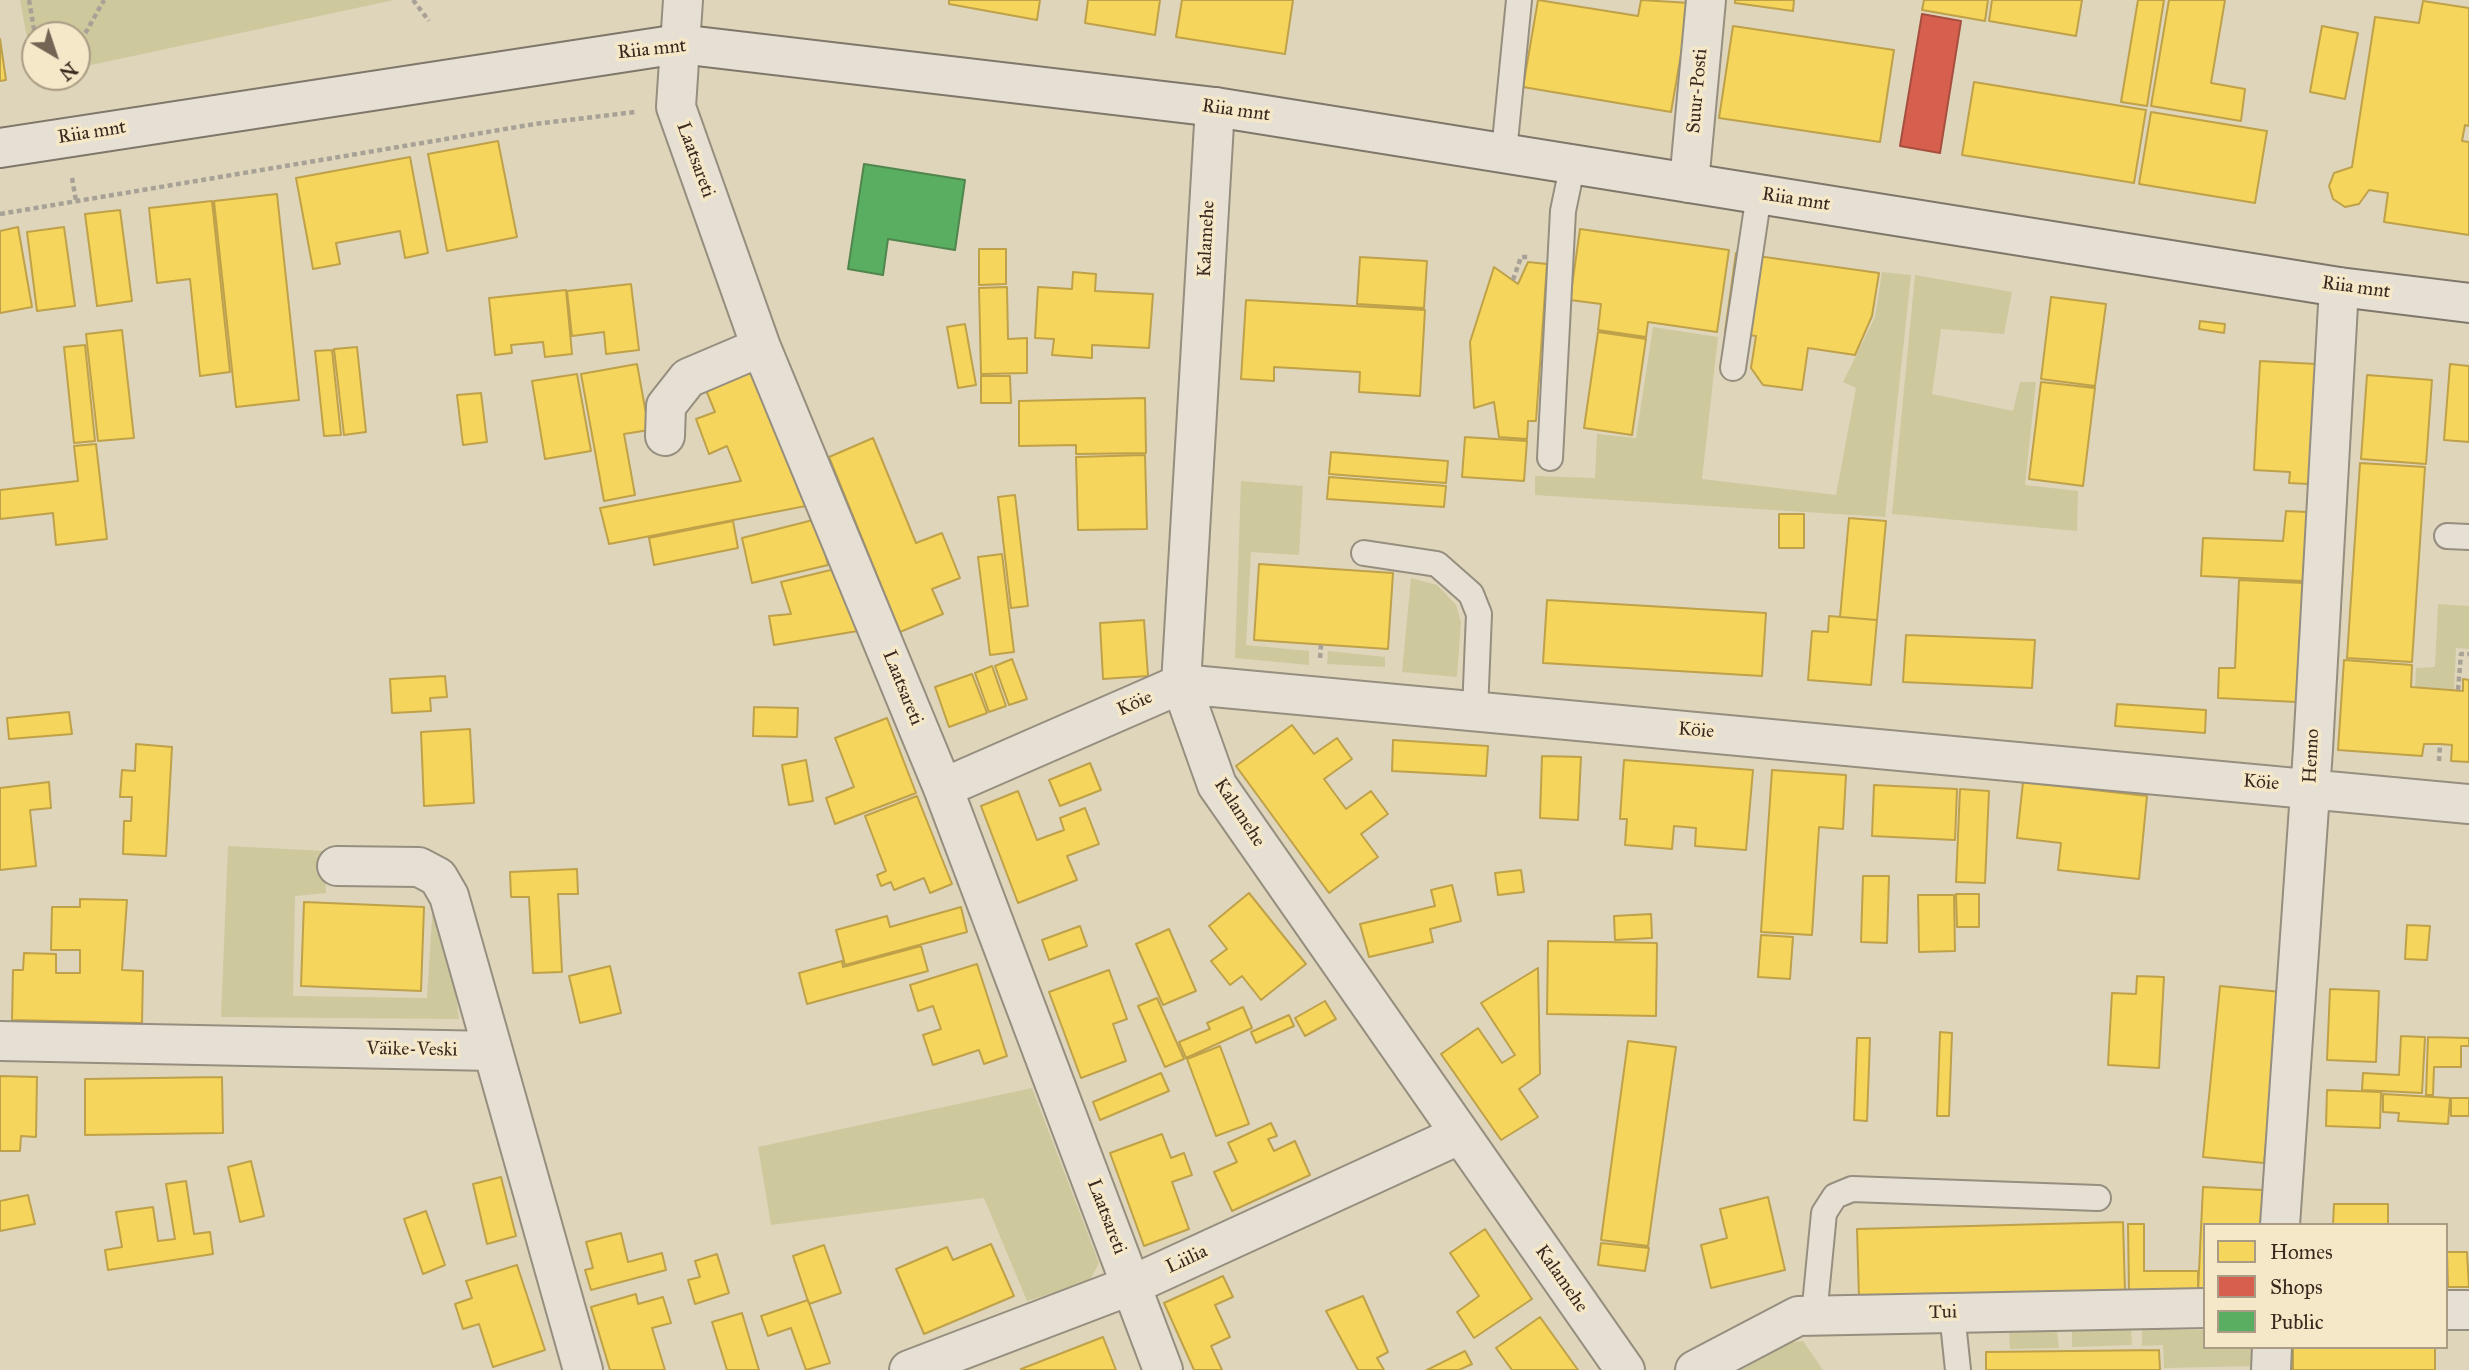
<!DOCTYPE html>
<html>
<head>
<meta charset="utf-8">
<style>
	body { margin:0 }
	#map { position:relative; width:2469px; height:1370px; overflow:hidden; background:#dfd5bb; font-family:"IM FELL Great Primer",serif }
	canvas { display:block }
	.legend { position:absolute; left:2203px; top:1223px; width:245px; height:126px; box-sizing:border-box; background:#f4e8c9; border:2px solid #aa9b84; margin:0; padding:9px 12px; list-style:none; font-size:21px; color:#3a271d }
	.legend li { display:flex; align-items:center; gap:14px; height:35px }
	.legend b { width:35px; border:2px solid #aa9b84 }
	.north { position:absolute; left:21px; top:21px; width:70px; height:70px; box-sizing:border-box; background:#f4e8c9; border:2px solid #aa9b84; border-radius:50%; rotate:141deg; font-size:19px; font-weight:700; line-height:28px; text-align:center; color:#3a271d }
	.north::after { content:''; display:block; margin:auto; width:24px; height:32px; background:#746454; clip-path:polygon(50% 0,100% 100%,50% 72%,0 100%) }
</style>
</head>
<body>
<div id="map">
<canvas width="2469" height="1370"></canvas>
<ul class="legend">
<li><b style="height:19px;background:#f6d55c"></b>Homes</li>
<li><b style="height:19px;background:#d6604d"></b>Shops</li>
<li><b style="height:19px;background:#5aae61"></b>Public</li>
</ul>
<div class="north">N</div>
</div>
<script>
const context = document.querySelector('canvas').getContext('2d');
context.lineJoin = 'round';
function fill(path, color) { context.fillStyle = color; context.fill(path, 'evenodd'); }
const toPath = rows => new Path2D(rows.map(r => 'M' + r).join(''));
function strokePath(path, color, width, dash) { context.strokeStyle = color; context.lineWidth = width; context.lineCap = dash ? 'butt' : 'round'; context.setLineDash(dash || []); context.stroke(path); }
function write(font, color, halo, rows, align = 'center') {
  context.font = font + ' "IM FELL Great Primer",serif'; context.lineWidth = 7; context.setLineDash([]); context.textBaseline = 'middle'; context.strokeStyle = halo; context.fillStyle = color; for (const [text, x, y, turn = 0] of rows) {
    context.save(); context.translate(x, y); context.rotate((+turn || 0) * Math.PI / 180); context.textAlign = isNaN(turn) ? turn : align; if (halo) context.strokeText(text, 0, 0); context.fillText(text, 0, 0); context.restore();
  }
}
const green = toPath([
	[20,0,394,0,77,68,77,35,35,35,34,76],
	[1882,272,1911,275,1885,517,1535,495,1535,476,1595,478,1597,434,1636,438,1653,327,1718,337,1702,479,1836,495,1856,388,1843,382,1875,317],
	[1915,275,2012,292,2004,334,1941,329,1932,394,2013,411,2020,382,2036,382,2025,485,2078,491,2077,531,1892,514],
	[1241,481,1303,486,1299,555,1251,552,1246,645,1309,651,1309,665,1235,658],
	[1411,578,1437,585,1456,605,1461,622,1457,677,1402,672],
	[2438,604,2469,606,2469,649,2456,648,2454,690,2415,687,2416,668,2435,667],
	[1328,651,1385,657,1385,667,1327,664],
	[228,846,325,851,326,893,295,896,293,996,427,998,433,904,450,947,459,1019,221,1017],
	[1032,1088,1099,1263,1089,1282,1027,1301,984,1198,771,1225,758,1147],
	[2131,1328,2132,1345,2072,1347,2072,1329],
	[2142,1330,2205,1330,2205,1347,2254,1347,2256,1366,2164,1368,2163,1345,2142,1346],
	[2009,1331,2057,1331,2059,1348,2010,1349],
	[1803,1341,1823,1370,1741,1370,1788,1343]
]);
const homes = toPath([
	[949,0,1040,0,1037,20,949,4,949,0],
	[1088,0,1160,0,1155,35,1085,23,1088,0],
	[1182,0,1293,0,1285,54,1176,37,1182,0],
	[1538,0,1638,16,1641,0,1690,3,1671,112,1523,87,1538,0],
	[1735,0,1794,0,1793,11,1735,3,1735,0],
	[1924,0,1988,0,1985,21,1922,10,1924,0],
	[1992,0,2082,0,2076,36,1989,21,1992,0],
	[2138,0,2164,0,2147,106,2121,102,2138,0],
	[2169,0,2225,0,2211,83,2245,89,2241,121,2151,106,2169,0],
	[2423,1,2469,8,2469,126,2465,125,2462,141,2469,142,2469,235,2384,222,2388,193,2369,190,2359,204,2345,207,2333,199,2329,186,2334,173,2352,167,2375,17,2419,23,2423,1],
	[1733,26,1894,50,1880,142,1719,118,1733,26],
	[2322,26,2358,33,2345,99,2310,92,2322,26],
	[0,39,6,80,0,81,0,39],
	[1974,82,2146,110,2134,183,1962,155,1974,82],
	[2151,112,2267,131,2255,203,2139,184,2151,112],
	[498,141,517,237,447,251,428,154,498,141],
	[410,157,428,253,405,258,400,231,336,243,340,264,313,269,296,178,410,157],
	[277,194,299,400,236,407,214,201,277,194],
	[212,201,230,372,200,376,190,279,157,283,149,208,212,201],
	[120,210,132,301,97,306,85,214,120,210],
	[18,227,32,307,0,313,0,231,18,227],
	[64,227,75,306,37,311,27,232,64,227],
	[1580,229,1729,250,1717,332,1648,322,1646,337,1598,330,1601,304,1570,300,1580,229],
	[979,249,1006,249,1006,284,979,285,979,249],
	[1736,253,1879,273,1872,316,1855,355,1808,348,1802,390,1763,385,1751,368,1756,336,1725,332,1736,253],
	[1360,257,1427,261,1424,308,1357,304,1360,257],
	[1528,262,1547,264,1536,421,1528,421,1527,439,1499,437,1494,402,1474,408,1470,342,1494,267,1518,284,1528,262],
	[1073,272,1096,274,1095,291,1153,294,1149,348,1092,345,1092,358,1052,355,1054,339,1035,338,1038,287,1072,289,1073,272],
	[631,284,639,350,606,354,604,332,572,336,567,291,631,284],
	[1007,287,1008,339,1027,338,1027,373,981,374,979,288,1007,287],
	[566,290,572,354,545,357,543,342,511,345,512,353,495,355,489,298,566,290],
	[2051,297,2106,304,2095,386,2041,379,2051,297],
	[1246,300,1425,310,1420,396,1359,392,1360,372,1274,367,1274,381,1241,379,1246,300],
	[2200,321,2225,324,2224,333,2199,329,2200,321],
	[965,324,976,385,958,388,947,327,965,324],
	[122,330,134,438,98,441,86,334,122,330],
	[1598,332,1646,339,1632,435,1584,428,1598,332],
	[85,345,95,441,74,443,64,347,85,345],
	[357,347,366,432,344,435,334,349,357,347],
	[332,350,341,435,324,436,315,351,332,350],
	[2260,361,2316,364,2309,484,2289,483,2290,472,2254,470,2260,361],
	[637,364,649,430,624,434,635,495,604,501,581,374,637,364],
	[2450,364,2469,366,2469,442,2444,440,2450,364],
	[757,370,811,505,609,544,600,508,741,481,727,446,709,454,696,419,715,412,706,390,757,370],
	[577,374,591,451,545,459,532,381,577,374],
	[2367,375,2432,380,2426,464,2361,459,2367,375],
	[981,376,1010,376,1011,403,981,403,981,376],
	[2041,382,2095,388,2083,486,2029,479,2041,382],
	[481,393,487,442,463,445,457,395,481,393],
	[1145,398,1146,453,1076,454,1076,445,1019,446,1019,401,1145,398],
	[1465,437,1527,441,1524,481,1462,477,1465,437],
	[873,438,916,543,942,533,960,578,932,589,943,614,900,632,829,457,873,438],
	[96,444,107,539,56,545,53,513,0,519,0,490,78,481,74,446,96,444],
	[1331,452,1448,461,1446,483,1329,474,1331,452],
	[1145,455,1147,529,1078,530,1076,457,1145,455],
	[2360,463,2425,467,2412,662,2347,658,2360,463],
	[1329,477,1446,486,1444,507,1327,499,1329,477],
	[1015,495,1028,606,1011,608,998,497,1015,495],
	[2286,511,2307,512,2303,581,2201,576,2203,538,2283,541,2286,511],
	[1779,514,1804,514,1804,548,1779,548,1779,514],
	[1849,518,1886,521,1877,620,1840,617,1849,518],
	[817,519,828,565,752,583,742,538,817,519],
	[733,521,738,548,654,565,649,538,733,521],
	[1002,554,1014,652,990,655,978,557,1002,554],
	[1259,564,1393,573,1388,649,1254,640,1259,564],
	[835,569,858,631,774,645,769,616,791,614,781,582,835,569],
	[2239,580,2303,583,2296,702,2218,698,2219,668,2235,668,2239,580],
	[1547,600,1766,613,1762,676,1543,663,1547,600],
	[1829,616,1877,620,1871,685,1808,680,1812,631,1828,632,1829,616],
	[1144,620,1148,676,1103,679,1100,623,1144,620],
	[1906,635,2035,640,2032,688,1903,682,1906,635],
	[1012,659,1027,699,1009,705,995,666,1012,659],
	[2344,660,2412,665,2411,687,2463,691,2463,679,2469,680,2469,762,2451,761,2452,745,2440,744,2424,744,2422,756,2338,750,2344,660],
	[992,666,1006,706,989,712,975,673,992,666],
	[972,674,987,713,949,727,935,687,972,674],
	[445,676,447,697,430,698,431,711,392,713,390,679,445,676],
	[2117,704,2206,710,2205,733,2115,726,2117,704],
	[754,707,798,708,797,737,753,736,754,707],
	[69,712,72,734,9,739,7,718,69,712],
	[887,718,916,793,835,824,826,798,854,787,835,738,887,718],
	[1292,725,1314,754,1337,738,1352,759,1324,779,1346,809,1371,791,1388,814,1361,834,1378,857,1329,893,1236,766,1292,725],
	[470,729,474,803,424,806,421,732,470,729],
	[1393,740,1488,746,1486,776,1392,771,1393,740],
	[136,744,172,747,166,856,123,854,124,821,131,821,132,797,120,797,122,770,135,771,136,744],
	[1542,756,1581,757,1578,820,1540,818,1542,756],
	[806,760,813,801,789,805,782,765,806,760],
	[1624,760,1753,770,1746,850,1695,846,1696,828,1674,826,1672,849,1625,845,1627,819,1620,819,1624,760],
	[1090,763,1101,790,1060,806,1049,780,1090,763],
	[1772,770,1846,775,1843,829,1819,827,1812,935,1761,932,1772,770],
	[49,782,51,808,30,810,36,866,0,870,0,788,49,782],
	[2023,782,2147,796,2139,879,2058,870,2061,843,2017,838,2023,782],
	[1874,785,1957,789,1955,840,1872,836,1874,785],
	[1960,789,1989,791,1985,883,1956,882,1960,789],
	[1018,791,1037,840,1064,830,1060,818,1085,808,1099,844,1067,856,1077,880,1018,903,981,806,1018,791],
	[917,796,952,884,930,893,924,878,894,890,891,882,881,886,877,875,886,871,865,816,917,796],
	[577,869,578,894,558,894,562,972,533,973,529,897,511,897,510,872,577,869],
	[1521,870,1524,892,1498,895,1495,873,1521,870],
	[1863,876,1889,876,1887,943,1861,942,1863,876],
	[1452,885,1461,921,1430,929,1433,942,1369,957,1360,924,1435,906,1431,890,1452,885],
	[1249,893,1306,964,1261,1000,1242,976,1230,985,1211,961,1227,949,1209,926,1249,893],
	[1956,894,1979,894,1979,927,1957,927,1956,894],
	[1918,895,1954,895,1955,951,1919,952,1918,895],
	[80,899,127,900,122,970,143,971,142,1023,12,1020,13,970,23,970,24,953,56,954,56,973,80,973,80,950,51,950,52,907,80,907,80,899],
	[304,902,424,907,421,991,301,986,304,902],
	[961,907,967,932,845,965,836,930,887,916,890,927,961,907],
	[1651,914,1652,938,1615,940,1614,916,1651,914],
	[2407,925,2430,926,2427,960,2405,959,2407,925],
	[1080,926,1087,946,1049,960,1042,940,1080,926],
	[1169,929,1196,991,1163,1005,1136,944,1169,929],
	[1761,935,1793,937,1790,979,1758,977,1761,935],
	[1548,941,1657,943,1656,1016,1547,1014,1548,941],
	[921,946,928,971,807,1004,799,973,842,961,843,967,921,946],
	[977,964,1007,1056,984,1064,979,1050,933,1065,923,1035,941,1029,933,1006,918,1011,910,985,977,964],
	[610,966,621,1013,580,1023,569,976,610,966],
	[1538,968,1540,1074,1519,1089,1538,1117,1501,1140,1441,1054,1478,1028,1502,1063,1515,1055,1481,1003,1538,968],
	[1109,970,1127,1019,1113,1024,1126,1061,1081,1078,1049,992,1109,970],
	[2137,976,2164,977,2159,1068,2108,1065,2112,993,2136,994,2137,976],
	[2220,986,2281,992,2264,1163,2203,1157,2220,986],
	[2330,989,2379,991,2376,1062,2327,1060,2330,989],
	[1157,998,1184,1059,1165,1067,1138,1006,1157,998],
	[1325,1001,1336,1019,1305,1036,1295,1018,1325,1001],
	[1243,1007,1252,1028,1186,1058,1179,1042,1210,1029,1207,1023,1243,1007],
	[1289,1015,1294,1026,1256,1043,1251,1032,1289,1015],
	[1940,1032,1952,1033,1949,1116,1937,1116,1940,1032],
	[2401,1036,2425,1037,2422,1093,2362,1090,2363,1073,2399,1075,2401,1036],
	[2428,1037,2469,1038,2469,1046,2461,1046,2461,1067,2434,1067,2433,1095,2426,1095,2428,1037],
	[1857,1038,1870,1038,1867,1121,1854,1120,1857,1038],
	[1628,1041,1676,1047,1648,1246,1601,1240,1628,1041],
	[1220,1046,1249,1124,1216,1136,1187,1059,1220,1046],
	[1161,1073,1169,1091,1100,1120,1093,1102,1161,1073],
	[0,1076,37,1077,36,1137,21,1136,20,1151,0,1151,0,1076],
	[222,1077,223,1133,85,1135,85,1079,222,1077],
	[2327,1090,2381,1092,2380,1128,2326,1126,2327,1090],
	[2383,1094,2450,1098,2448,1124,2398,1121,2399,1113,2383,1112,2383,1094],
	[2451,1098,2469,1098,2469,1116,2451,1116,2451,1098],
	[1271,1123,1277,1136,1268,1139,1274,1151,1295,1141,1310,1175,1232,1211,1214,1172,1237,1162,1228,1143,1271,1123],
	[1162,1134,1171,1158,1184,1153,1192,1175,1172,1182,1189,1229,1144,1246,1110,1153,1162,1134],
	[251,1161,264,1216,240,1222,228,1167,251,1161],
	[501,1177,516,1236,487,1244,473,1184,501,1177],
	[186,1181,194,1234,210,1232,213,1254,108,1270,105,1250,122,1247,116,1212,153,1207,158,1241,175,1239,166,1184,186,1181],
	[2203,1187,2263,1190,2262,1225,2205,1225,2205,1292,2198,1292,2203,1187],
	[28,1195,35,1224,0,1231,0,1201,28,1195],
	[1768,1197,1785,1270,1711,1288,1701,1245,1727,1238,1720,1209,1768,1197],
	[2334,1204,2388,1204,2388,1225,2333,1225,2334,1204],
	[426,1211,445,1265,423,1274,404,1219,426,1211],
	[2123,1222,2125,1292,1859,1298,1857,1229,2123,1222],
	[2128,1224,2144,1224,2144,1271,2198,1271,2198,1293,2129,1293,2128,1224],
	[1485,1229,1532,1299,1474,1338,1457,1312,1479,1296,1450,1253,1485,1229],
	[621,1233,628,1262,662,1253,666,1270,591,1290,585,1270,593,1268,586,1242,621,1233],
	[1601,1243,1649,1248,1645,1271,1598,1265,1601,1243],
	[991,1244,1014,1296,924,1334,896,1269,947,1247,953,1260,991,1244],
	[824,1245,841,1293,809,1304,793,1256,824,1245],
	[2447,1252,2467,1252,2469,1287,2448,1287,2447,1252],
	[717,1254,729,1293,695,1304,688,1280,700,1277,695,1261,717,1254],
	[517,1265,545,1350,493,1367,479,1324,463,1329,455,1304,472,1298,466,1281,517,1265],
	[1223,1276,1233,1297,1215,1305,1230,1337,1211,1346,1222,1370,1194,1370,1164,1303,1223,1276],
	[636,1294,638,1304,663,1297,671,1323,652,1328,665,1370,610,1370,591,1307,636,1294],
	[1363,1296,1388,1352,1377,1358,1384,1370,1358,1370,1326,1311,1363,1296],
	[808,1300,830,1363,806,1370,791,1328,768,1336,761,1316,808,1300],
	[742,1313,759,1370,727,1370,712,1322,742,1313],
	[1540,1317,1578,1370,1512,1370,1496,1348,1540,1317],
	[1103,1337,1116,1370,1021,1370,1021,1369,1103,1337],
	[2293,1347,2435,1347,2435,1370,2293,1370,2293,1347],
	[2159,1350,2160,1370,1986,1370,1986,1352,2159,1350],
	[1465,1351,1472,1364,1459,1370,1427,1370,1465,1351]
]);
const shops = toPath([
	[1922,14,1961,21,1940,153,1900,146,1922,14]
]);
const public = toPath([
	[864,164,965,180,955,250,888,239,883,275,848,269,864,164]
]);
const path = toPath([
	[29,0,35,35],
	[413,0,429,21],
	[77,48,104,0],
	[43,77,45,88],
	[57,84,61,77],
	[72,178,76,201],
	[0,214,535,124,635,112],
	[1513,280,1521,257,1528,257],
	[1320,658,1321,645],
	[2458,690,2461,654,2469,654],
	[2439,761,2440,744]
]);
const lane = toPath([
	[1504,152,1519,0],
	[1733,368,1759,194],
	[1550,458,1563,211,1573,163],
	[2447,536,2469,537],
	[1364,553,1437,564,1471,594,1479,614,1475,711],
	[1952,1313,1958,1370],
	[1814,1316,1824,1213,1835,1196,1852,1189,2098,1198]
]);
const street = toPath([
	[683,0,676,107,761,347,943,788,1163,1370],
	[1215,107,1181,684,1217,785,1625,1370],
	[1689,183,1706,0],
	[665,436,666,406,688,378,761,347],
	[943,788,1181,684,2469,804],
	[337,866,419,867,438,877,449,896,493,1051],
	[0,1041,493,1051,583,1370],
	[2280,1225,2313,749,2339,287],
	[2446,1310,2469,1310],
	[909,1370,1132,1285,1459,1135],
	[1695,1370,1798,1316,2205,1308],
	[2271,1370,2272,1347]
]);
const secondary = toPath([
	[0,148,679,44,1215,107,2339,287,2469,303]
]);
const streetNames = [
	["Riia mnt",652,50,-6],
	["Suur-Posti",1698,91,-85],
	["Riia mnt",1236,111,8],
	["Riia mnt",92,133,-9],
	["Laatsareti",695,160,70],
	["Riia mnt",1796,200,9],
	["Kalamehe",1207,239,-87],
	["Riia mnt",2356,288,8],
	["Laatsareti",902,688,68],
	["Köie",1135,704,-24],
	["Köie",1696,731,5],
	["Henno",2312,756,-87],
	["Köie",2261,783,5],
	["Kalamehe",1239,813,57],
	["Väike-Veski",412,1050,1],
	["Laatsareti",1106,1217,69],
	["Liilia",1187,1260,-25],
	["Kalamehe",1561,1279,55],
	["Tui",1943,1313,-1]
];
fill(green, '#cec89d');
fill(homes, '#f6d55c');
strokePath(homes, '#bea149', 2);
fill(shops, '#d6604d');
strokePath(shops, '#a74f3f', 2);
fill(public, '#5aae61');
strokePath(public, '#50864d', 2);
strokePath(lane, '#968e7e', 28);
strokePath(street, '#968e7e', 42);
strokePath(secondary, '#7f7769', 42);
strokePath(path, '#a8a196', 4.5, [5, 3.5]);
strokePath(lane, '#e5e0d3', 24);
strokePath(street, '#e5e0d3', 38);
strokePath(secondary, '#e5e0d3', 38);
write('19px', '#3a271d', '#f4e8c9', streetNames);
</script>
</body>
</html>
